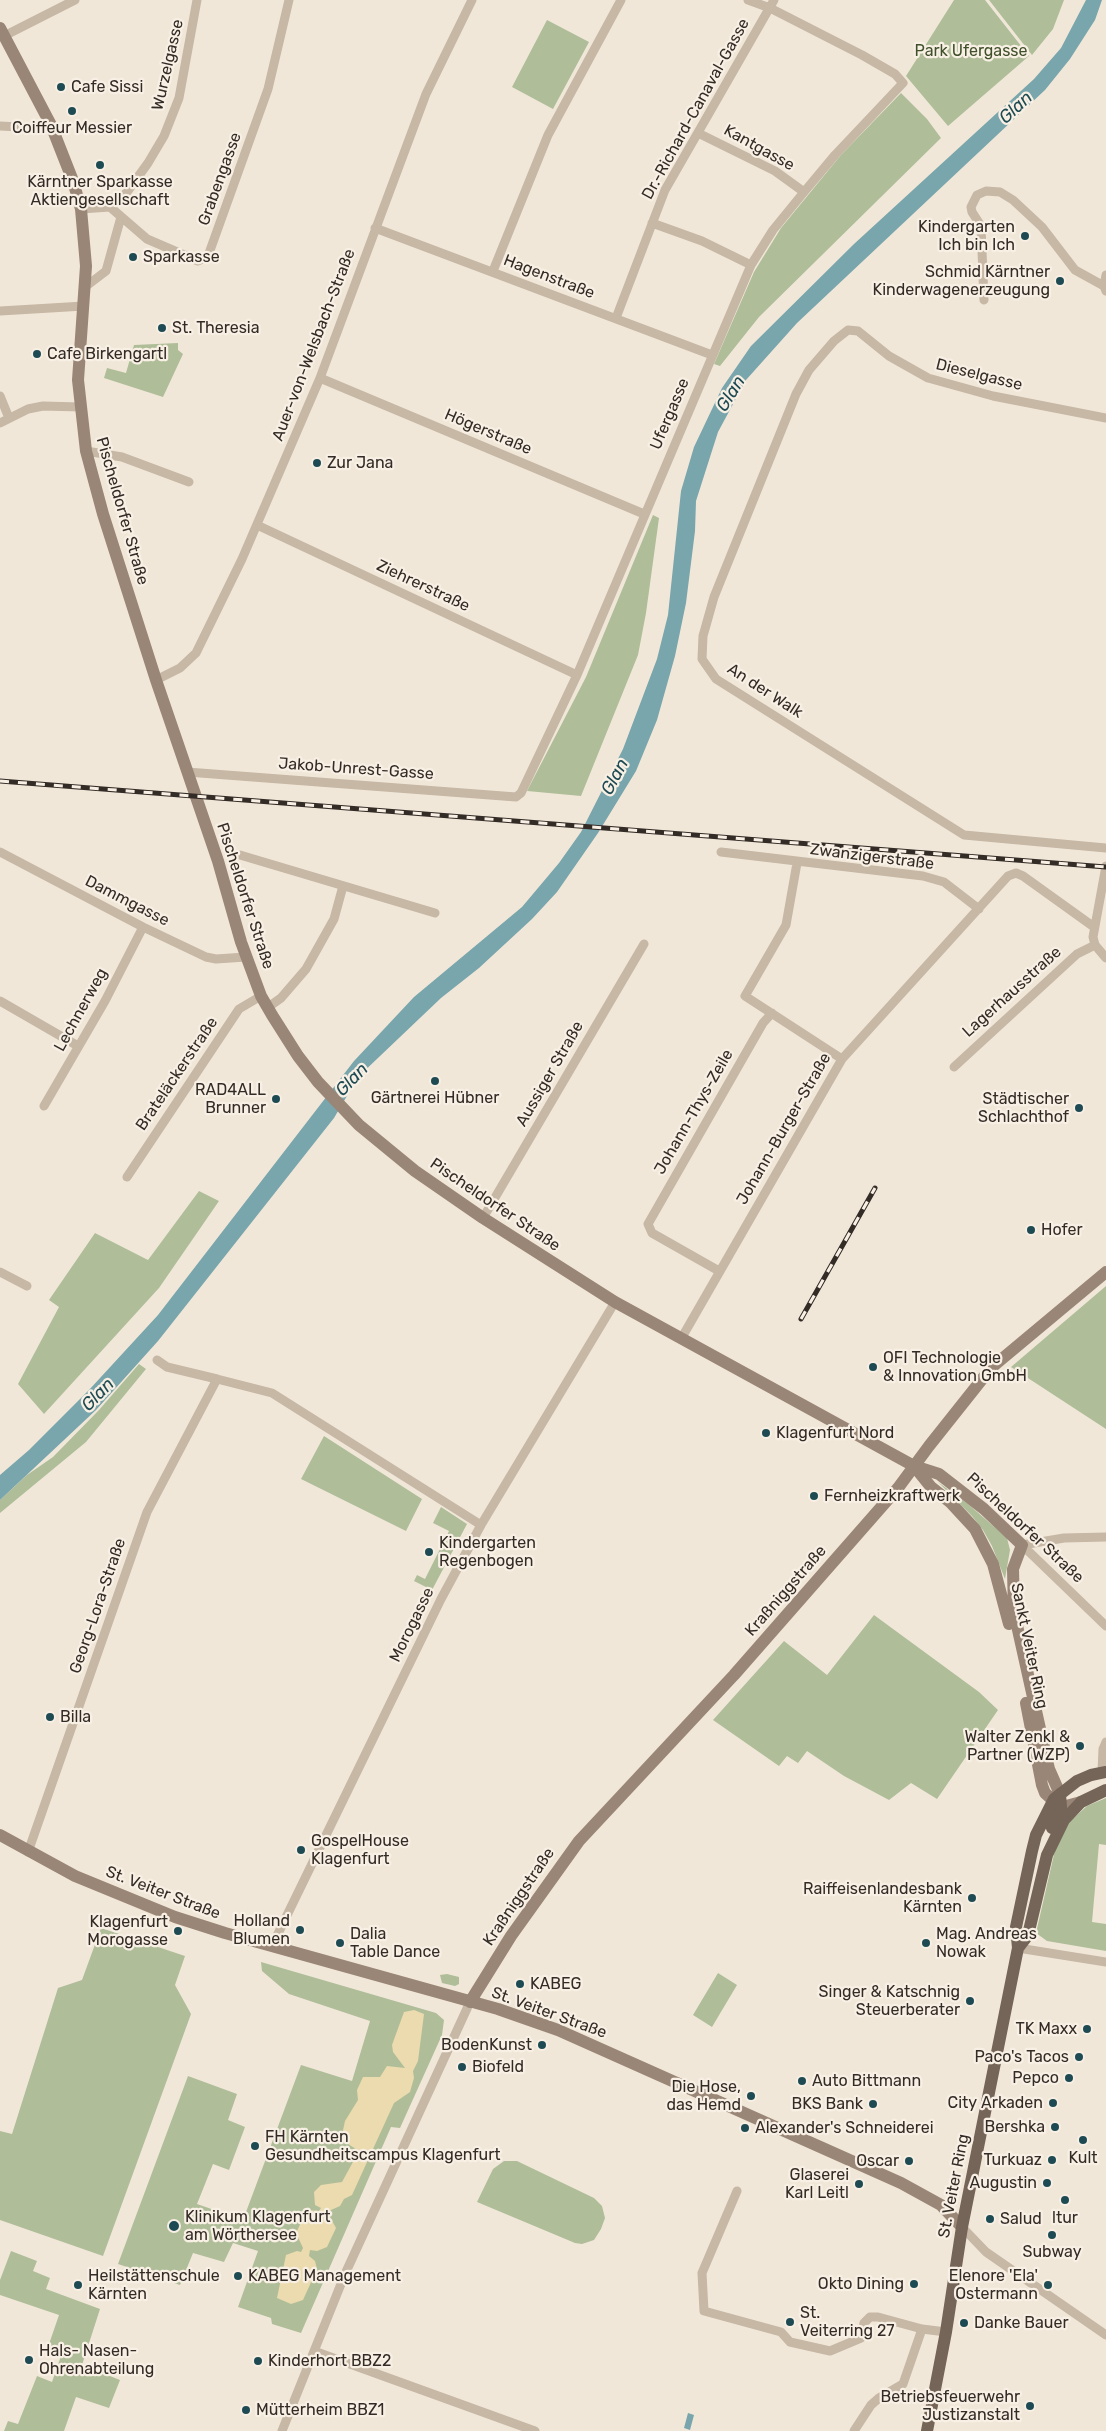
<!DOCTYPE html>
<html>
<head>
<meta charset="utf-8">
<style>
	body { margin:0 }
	canvas { display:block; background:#f0e7d8 }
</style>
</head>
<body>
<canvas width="1106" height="2431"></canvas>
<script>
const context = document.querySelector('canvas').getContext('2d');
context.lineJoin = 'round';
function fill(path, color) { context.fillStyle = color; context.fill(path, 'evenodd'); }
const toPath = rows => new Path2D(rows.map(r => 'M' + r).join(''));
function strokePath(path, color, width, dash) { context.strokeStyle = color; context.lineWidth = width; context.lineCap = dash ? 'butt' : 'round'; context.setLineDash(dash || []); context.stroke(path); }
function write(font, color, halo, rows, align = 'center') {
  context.font = font + ' Rubik,sans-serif'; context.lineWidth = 4.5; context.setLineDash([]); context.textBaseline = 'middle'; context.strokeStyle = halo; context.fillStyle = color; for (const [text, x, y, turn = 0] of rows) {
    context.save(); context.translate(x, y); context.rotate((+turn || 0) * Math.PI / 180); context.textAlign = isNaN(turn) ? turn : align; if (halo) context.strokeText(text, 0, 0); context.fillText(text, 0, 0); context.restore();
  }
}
const green = toPath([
	[954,0,985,0,1029,56,948,126,906,76],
	[989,0,1064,0,1053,29,1032,55],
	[547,20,589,42,553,109,512,87],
	[901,93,927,119,941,138,759,317,720,366,714,364,754,272,781,228,841,155],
	[178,343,178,350,183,354,163,397,104,378,107,368,126,373,134,345],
	[653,515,659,518,646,613,638,655,581,796,527,791,586,677],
	[199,1191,219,1201,159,1288,44,1414,18,1384,59,1307,49,1300,95,1233,148,1260],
	[1106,1286,1106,1429,1011,1367],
	[139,1364,146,1369,86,1442,0,1513,0,1500,27,1475,53,1457,99,1410],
	[324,1436,422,1499,406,1531,301,1479],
	[938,1482,968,1504,1007,1538,1010,1550,1005,1579,992,1546,983,1530,972,1516],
	[441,1507,467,1524,432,1590,414,1581,417,1575,425,1579,449,1531,433,1523],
	[874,1615,979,1692,998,1710,937,1799,911,1783,889,1800,844,1776,807,1751,798,1763,787,1756,779,1766,713,1720,784,1641,827,1675],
	[1106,1798,1106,1845,1099,1844,1092,1922,1106,1924,1106,1951,1047,1941,1036,1933,1055,1850,1069,1822,1087,1806],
	[101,1928,185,1956,175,1985,191,2014,103,2256,0,2220,0,2131,12,2134,58,1988,82,1980],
	[261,1962,436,2013,444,2020,442,2035,400,2128,391,2127,301,2333,272,2324,271,2318,238,2307,258,2251,233,2243,224,2262,193,2253,180,2285,118,2264,188,2076,237,2094,228,2120,245,2127,229,2170,213,2164,197,2204,243,2220,301,2065,352,2081,370,2021,289,1994,262,1971],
	[718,1973,737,1985,712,2027,693,2015],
	[447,1974,459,1977,459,1984,455,1986,442,1983,440,1975],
	[504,2161,517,2161,594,2198,602,2206,605,2218,601,2229,594,2240,582,2244,575,2243,477,2202,493,2169],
	[11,2251,37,2261,33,2271,50,2278,46,2289,100,2309,82,2365,120,2380,109,2408,76,2397,64,2431,4,2431,8,2421,18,2424,37,2376,52,2382,62,2353,48,2347,59,2315,0,2295,0,2280]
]);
const sand = toPath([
	[414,2010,424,2014,418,2061,413,2071,414,2078,410,2092,394,2103,352,2195,344,2199,340,2206,331,2210,329,2215,336,2228,327,2247,317,2251,310,2250,309,2256,315,2261,317,2269,303,2300,291,2304,277,2298,286,2255,297,2251,301,2252,303,2248,296,2233,307,2210,319,2211,321,2208,315,2205,314,2192,321,2185,342,2182,359,2151,345,2142,342,2135,345,2121,358,2100,357,2090,363,2077,380,2077,387,2066,405,2068,393,2052,392,2045,404,2012]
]);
const water = toPath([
	[1086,0,1102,0,1095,20,1070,59,1045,90,797,323,746,380,718,432,696,501,695,531,686,603,675,656,657,720,636,771,598,833,557,892,532,919,479,968,441,998,358,1077,334,1118,158,1341,96,1410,0,1500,0,1475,29,1450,89,1390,158,1315,354,1061,414,997,522,907,559,863,581,832,623,749,657,659,668,615,681,491,694,447,722,388,751,346,854,244,1034,79,1061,48],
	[688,2413,694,2415,690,2430,684,2428]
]);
const street = toPath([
	[4,36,75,0],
	[0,126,40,128,51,125],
	[698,133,775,171,804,192],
	[110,207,147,239,198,261,208,256,268,89,289,0],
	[81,209,110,207,127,192,148,163,164,136,179,98,197,0],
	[652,223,702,241,751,265],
	[375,228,712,355],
	[493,271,548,135,621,0],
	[1104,286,1106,275],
	[85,287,106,271,121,217],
	[984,300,981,226,972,212,971,207,977,195,986,191,1000,192,1013,200,1042,227,1075,270,1104,286,1106,291],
	[0,311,84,306],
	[616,318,665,190,774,0],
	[320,378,644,514],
	[0,396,9,418],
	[1106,418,993,396,928,378,889,356,858,331,848,330,834,341,809,370,796,394,714,597,703,636,702,659,716,679,964,835,1106,848],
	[0,423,28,409,43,406,80,407],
	[86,451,122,457,189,482],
	[257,525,577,675],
	[156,680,180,668,196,653,242,559,320,378,426,94,472,0],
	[187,772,516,797,521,793,577,675,751,265,773,230,804,192,835,155,903,83,895,74,862,55,770,8,748,0],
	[0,852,143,927,206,957,216,959,246,957],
	[721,852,923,876,944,882,979,909],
	[240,855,435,913],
	[797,863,786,925,745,996,842,1059],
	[1106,866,1093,937,1095,945,1106,958],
	[0,1001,78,1046],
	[267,1008,281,998,306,969,334,919,343,886],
	[954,1067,1077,954,1095,945],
	[44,1106,105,1001,143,927],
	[127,1177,239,1009,261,996],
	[483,1218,644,944],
	[719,1271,652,1233,648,1224,763,1023,772,1013],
	[0,1272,27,1286],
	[681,1339,842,1059,1008,876,1016,873,1023,876,1094,927],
	[157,1360,167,1367,217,1379],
	[1022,1545,1106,1626],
	[1022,1545,1064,1538,1106,1537],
	[1102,1772,1103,1749,1106,1742],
	[28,1852,147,1512,217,1379,272,1393,481,1525],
	[272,1946,441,1599,481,1525,615,1302],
	[1018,1948,1106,1962],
	[737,2191,702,2273,704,2311,781,2332,790,2342,830,2351,861,2338,864,2323,870,2317,878,2317,922,2329,946,2332],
	[962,2227,986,2252,1106,2335],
	[314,2351,535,2431],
	[282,2431,345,2274,470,2002],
	[854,2431,871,2405,879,2398,903,2384,922,2329]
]);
const secondary = toPath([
	[0,28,51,125,73,181,81,209,86,266,78,380,86,451,103,514,156,680,218,861,241,942,261,996,272,1015,298,1056,318,1082,359,1125,415,1171,483,1218,615,1302,914,1466,939,1474,984,1509,1022,1545,1013,1569,1014,1612,1049,1769,1060,1794],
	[914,1466,931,1487,950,1502,975,1529,993,1564,1009,1624],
	[1026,1703,1042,1785,1045,1793,1056,1803,1066,1806,1081,1802],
	[0,1835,75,1876,175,1917,225,1933,498,2009,558,2030,901,2183,941,2205,962,2227],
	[470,2002,511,1936,579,1841,734,1675,898,1488,929,1446,991,1368,1106,1272]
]);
const primary = toPath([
	[1052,1828,1061,1807,1060,1794],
	[1018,1948,1028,1935,1047,1855,1064,1820,1081,1802,1106,1790],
	[927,2431,946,2332,962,2227,1018,1948,1016,1927,1032,1851,1036,1835,1054,1799,1077,1781,1091,1775,1106,1772]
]);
const rail = toPath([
	[0,781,1106,867],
	[801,1319,875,1188]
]);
const markers = [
	[61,87,5,"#1e4b53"],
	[72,111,5,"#1e4b53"],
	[100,165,5,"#1e4b53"],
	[1025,236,5,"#1e4b53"],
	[133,257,5,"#1e4b53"],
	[1060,281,5,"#1e4b53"],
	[162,328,5,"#1e4b53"],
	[37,354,5,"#1e4b53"],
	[317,463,5,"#1e4b53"],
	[435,1081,5,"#1e4b53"],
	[276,1099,5,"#1e4b53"],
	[1079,1108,5,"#1e4b53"],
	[1031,1230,5,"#1e4b53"],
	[873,1367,5,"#1e4b53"],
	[766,1433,5,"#1e4b53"],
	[814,1496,5,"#1e4b53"],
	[429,1552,5,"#1e4b53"],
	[50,1717,5,"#1e4b53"],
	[1080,1746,5,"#1e4b53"],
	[301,1850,5,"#1e4b53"],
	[972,1898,5,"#1e4b53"],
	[300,1930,5,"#1e4b53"],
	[178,1931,5,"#1e4b53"],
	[340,1943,5,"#1e4b53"],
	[926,1943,5,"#1e4b53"],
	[520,1984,5,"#1e4b53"],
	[970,2001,5,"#1e4b53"],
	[1087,2029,5,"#1e4b53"],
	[542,2045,5,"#1e4b53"],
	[1079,2057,5,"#1e4b53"],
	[462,2067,5,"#1e4b53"],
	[1069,2078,5,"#1e4b53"],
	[802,2081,5,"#1e4b53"],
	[751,2096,5,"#1e4b53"],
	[1053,2103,5,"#1e4b53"],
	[873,2104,5,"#1e4b53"],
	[1055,2127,5,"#1e4b53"],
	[745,2128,5,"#1e4b53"],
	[1083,2140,5,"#1e4b53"],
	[255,2146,5,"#1e4b53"],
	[1052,2160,5,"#1e4b53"],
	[909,2161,5,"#1e4b53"],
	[1047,2183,5,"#1e4b53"],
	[859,2184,5,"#1e4b53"],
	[1065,2200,5,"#1e4b53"],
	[990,2219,5,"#1e4b53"],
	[174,2226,6,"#1e4b53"],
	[1052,2235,5,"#1e4b53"],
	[238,2276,5,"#1e4b53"],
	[914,2284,5,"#1e4b53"],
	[78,2285,5,"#1e4b53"],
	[1048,2285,5,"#1e4b53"],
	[790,2322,5,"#1e4b53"],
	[964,2323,5,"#1e4b53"],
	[29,2360,5,"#1e4b53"],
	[258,2361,5,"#1e4b53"],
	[1030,2406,5,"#1e4b53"],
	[246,2410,5,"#1e4b53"]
];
const parkNames = [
	["Park Ufergasse",971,51]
];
const streetNames = [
	["Wurzelgasse",168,65,-77],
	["Dr.-Richard-Canaval-Gasse",696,109,-61],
	["Kantgasse",759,148,29],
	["Grabengasse",220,179,-70],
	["Hagenstraße",549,277,21],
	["Auer-von-Welsbach-Straße",314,345,-69],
	["Dieselgasse",979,375,14],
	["Ufergasse",670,414,-67],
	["Högerstraße",488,432,23],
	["Pischeldorfer Straße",122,511,74],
	["Ziehrerstraße",423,586,25],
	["An der Walk",765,691,33],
	["Jakob-Unrest-Gasse",356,769,4],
	["Zwanzigerstraße",872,857,7],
	["Pischeldorfer Straße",245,896,72],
	["Dammgasse",127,901,27],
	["Lagerhausstraße",1012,992,-42],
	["Lechnerweg",81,1010,-61],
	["Brateläckerstraße",177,1074,-56],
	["Aussiger Straße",550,1074,-60],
	["Johann-Thys-Zeile",694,1112,-60],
	["Johann-Burger-Straße",784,1129,-60],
	["Pischeldorfer Straße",495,1205,34],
	["Pischeldorfer Straße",1025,1528,43],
	["Kraßniggstraße",786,1591,-49],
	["Georg-Lora-Straße",98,1606,-71],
	["Morogasse",412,1625,-64],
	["Sankt Veiter Ring",1029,1646,78],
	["St. Veiter Straße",163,1893,21],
	["Kraßniggstraße",519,1897,-56],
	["St. Veiter Straße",549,2013,20],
	["St. Veiter Ring",954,2186,-79]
];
const poiNames = [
	["Cafe Sissi",71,87],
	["Coiffeur Messier",72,128,"center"],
	["Kärntner Sparkasse",100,182,"center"],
	["Aktiengesellschaft",100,200,"center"],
	["Kindergarten",1015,227,"right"],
	["Ich bin Ich",1015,245,"right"],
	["Sparkasse",143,257],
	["Schmid Kärntner",1050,272,"right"],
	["Kinderwagenerzeugung",1050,290,"right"],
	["St. Theresia",172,328],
	["Cafe Birkengartl",47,354],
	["Zur Jana",327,463],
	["RAD4ALL",266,1090,"right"],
	["Brunner",266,1108,"right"],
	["Gärtnerei Hübner",435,1098,"center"],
	["Städtischer",1069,1099,"right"],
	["Schlachthof",1069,1117,"right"],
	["Hofer",1041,1230],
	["OFI Technologie",883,1358],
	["& Innovation GmbH",883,1376],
	["Klagenfurt Nord",776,1433],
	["Fernheizkraftwerk",824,1496],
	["Kindergarten",439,1543],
	["Regenbogen",439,1561],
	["Billa",60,1717],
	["Walter Zenkl &",1070,1737,"right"],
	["Partner (WZP)",1070,1755,"right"],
	["GospelHouse",311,1841],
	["Klagenfurt",311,1859],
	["Raiffeisenlandesbank",962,1889,"right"],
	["Kärnten",962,1907,"right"],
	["Holland",290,1921,"right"],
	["Blumen",290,1939,"right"],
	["Klagenfurt",168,1922,"right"],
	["Morogasse",168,1940,"right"],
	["Dalia",350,1934],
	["Table Dance",350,1952],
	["Mag. Andreas",936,1934],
	["Nowak",936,1952],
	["KABEG",530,1984],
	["Singer & Katschnig",960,1992,"right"],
	["Steuerberater",960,2010,"right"],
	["TK Maxx",1077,2029,"right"],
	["BodenKunst",532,2045,"right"],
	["Paco's Tacos",1069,2057,"right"],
	["Biofeld",472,2067],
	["Pepco",1059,2078,"right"],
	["Auto Bittmann",812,2081],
	["Die Hose,",741,2087,"right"],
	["das Hemd",741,2105,"right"],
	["City Arkaden",1043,2103,"right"],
	["BKS Bank",863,2104,"right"],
	["Bershka",1045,2127,"right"],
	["Alexander's Schneiderei",755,2128],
	["FH Kärnten",265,2137],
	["Gesundheitscampus Klagenfurt",265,2155],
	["Kult",1083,2158,"center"],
	["Turkuaz",1042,2160,"right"],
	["Oscar",899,2161,"right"],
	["Glaserei",849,2175,"right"],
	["Karl Leitl",849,2193,"right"],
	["Augustin",1037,2183,"right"],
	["Klinikum Klagenfurt",185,2217],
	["am Wörthersee",185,2235],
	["ltur",1065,2218,"center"],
	["Salud",1000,2219],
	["Subway",1052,2252,"center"],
	["Heilstättenschule",88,2276],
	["Kärnten",88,2294],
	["KABEG Management",248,2276],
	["Elenore 'Ela'",1038,2276,"right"],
	["Ostermann",1038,2294,"right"],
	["Okto Dining",904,2284,"right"],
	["St.",800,2313],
	["Veiterring 27",800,2331],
	["Danke Bauer",974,2323],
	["Hals- Nasen-",39,2351],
	["Ohrenabteilung",39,2369],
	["Kinderhort BBZ2",268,2361],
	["Betriebsfeuerwehr",1020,2397,"right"],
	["Justizanstalt",1020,2415,"right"],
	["Mütterheim BBZ1",256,2410]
];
const waterNames = [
	["Glan",1016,108,-43],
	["Glan",731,394,-58],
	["Glan",615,777,-62],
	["Glan",352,1080,-46],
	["Glan",98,1395,-46]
];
fill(green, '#afbe99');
fill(sand, '#ebdbaf');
fill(water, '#79a5ac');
strokePath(street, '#c7b7a5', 9);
strokePath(secondary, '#9a8677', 12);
strokePath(primary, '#756458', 12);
strokePath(rail, '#332b26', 5);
strokePath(rail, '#f8f0e4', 3, [9]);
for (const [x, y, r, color] of markers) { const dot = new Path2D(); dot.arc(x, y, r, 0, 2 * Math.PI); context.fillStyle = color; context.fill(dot); strokePath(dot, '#f8f0e4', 2); }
write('16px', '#40502b', '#f8f0e4', parkNames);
write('16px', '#332b26', '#f8f0e4', streetNames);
write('16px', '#332b26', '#f8f0e4', poiNames, 'left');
write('italic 18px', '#1e4b53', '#f8f0e4', waterNames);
</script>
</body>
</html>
